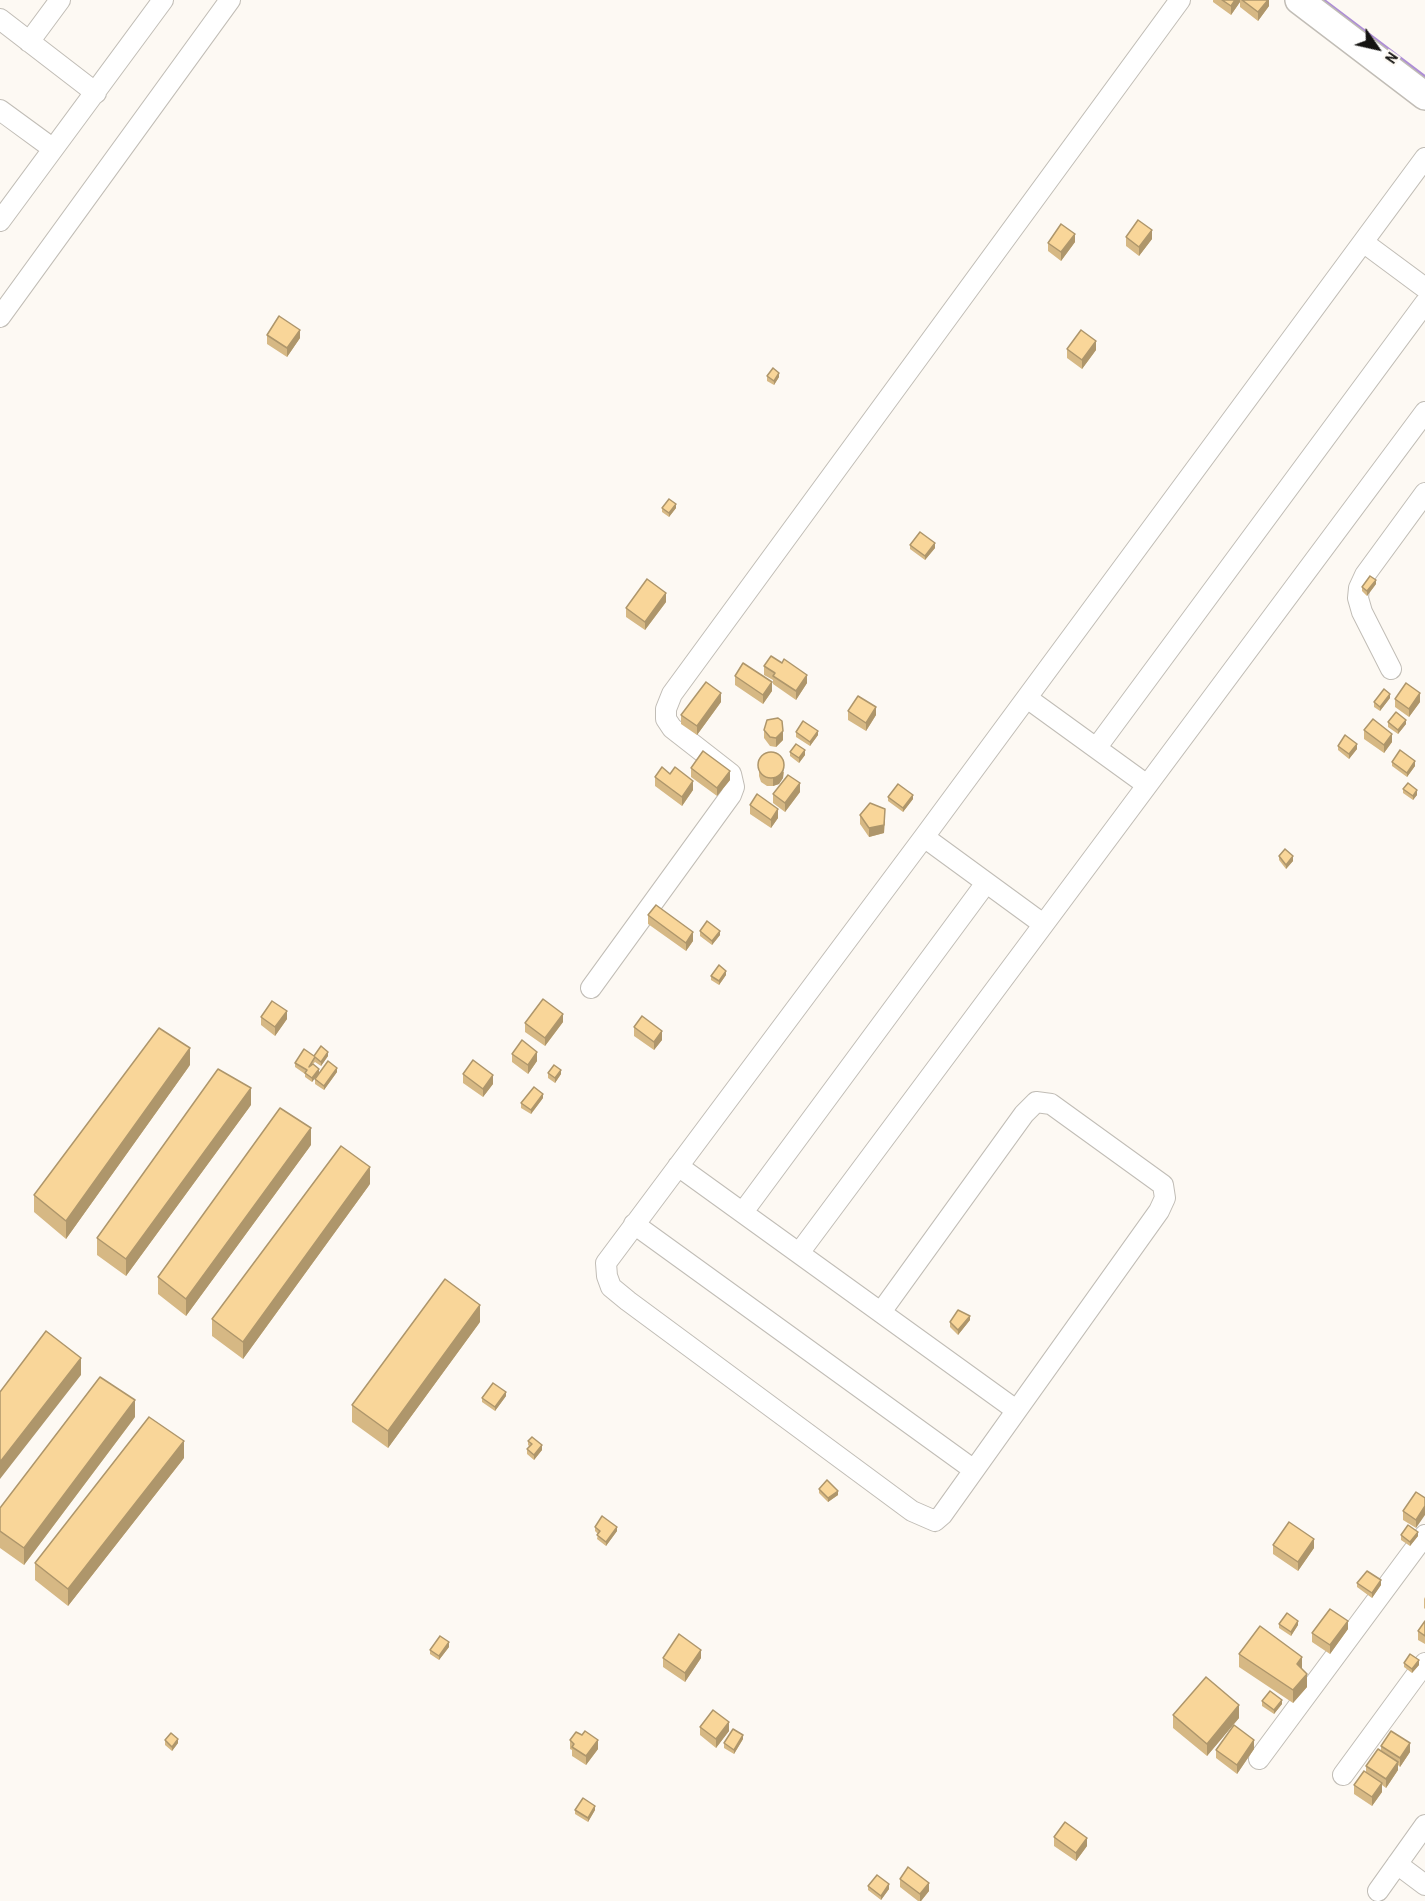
<!DOCTYPE html>
<html>
<head>
<meta charset="utf-8">
<style>
	body { margin:0 }
	#map { position:relative; width:1425px; height:1901px; overflow:hidden; background:#fdf9f3; font-family:"Archivo Narrow",sans-serif }
	canvas { display:block }
	.north { position:absolute; left:1347px; top:18px; width:60px; height:60px; -webkit-text-stroke:4px #fdf9f3; paint-order:stroke; rotate:124deg; font-size:16px; font-weight:700; line-height:24px; text-align:center; color:#141311 }
	.north::after { content:''; display:block; margin:auto; width:21px; height:27px; background:#141311; clip-path:polygon(50% 0,100% 100%,50% 72%,0 100%) }
</style>
</head>
<body>
<div id="map">
<canvas width="1425" height="1901"></canvas>
<div class="north">N</div>
</div>
<script>
const context = document.querySelector('canvas').getContext('2d');
context.lineJoin = 'round';
const toPath = rows => new Path2D(rows.map(r => 'M' + r).join(''));
function strokePath(path, color, width, dash) { context.strokeStyle = color; context.lineWidth = width; context.lineCap = dash ? 'butt' : 'round'; context.setLineDash(dash || []); context.stroke(path); }
function fill(path, color) { context.fillStyle = color; context.fill(path, 'evenodd'); }
const stream = toPath([
	[1322,0,1425,78]
]);
const street = toPath([
	[0,19,96,93],
	[29,42,60,0],
	[0,110,52,148],
	[0,221,163,0],
	[1363,242,1425,288],
	[0,317,230,0],
	[1391,669,1362,612,1358,598,1359,588,1365,575,1425,493],
	[1027,698,1147,785],
	[1097,747,1425,303],
	[924,837,1043,924],
	[591,988,731,795,734,787,731,774,672,728,666,719,666,709,672,694,1180,0],
	[678,1166,1016,1410],
	[743,1212,986,883],
	[634,1224,974,1470],
	[799,1253,1425,412],
	[881,1312,1024,1114,1036,1102,1051,1104,1163,1185,1165,1198,1159,1211,942,1515,935,1521,912,1511,628,1301,611,1287,607,1276,606,1263,924,837,1425,158],
	[1259,1759,1425,1535],
	[1343,1775,1425,1663],
	[1397,1864,1425,1885],
	[1378,1891,1425,1825]
]);
const secondary = toPath([
	[1299,0,1425,96]
]);
const wall = toPath([
	[1213,0,1269,0,1269,6,1258,21,1240,7,1240,2,1231,15,1213,2],
	[1126,237,1152,239,1139,256,1126,246],
	[1075,242,1061,261,1048,251,1048,243],
	[267,335,300,338,287,357,267,344],
	[1067,349,1096,350,1082,369,1067,358],
	[767,376,779,377,774,385,767,381],
	[662,508,676,508,669,517,662,512],
	[910,545,935,548,925,560,910,549],
	[1376,584,1367,596,1362,591,1362,587],
	[666,602,645,630,626,617,626,608],
	[764,666,807,683,796,700,773,684,773,680,764,675],
	[735,676,772,691,763,704,735,685],
	[1390,698,1380,711,1374,707,1374,702],
	[1395,699,1420,702,1409,717,1395,707],
	[721,702,697,735,681,724,681,715],
	[848,711,876,715,866,731,848,720],
	[1388,722,1406,724,1398,734,1388,727],
	[764,730,783,740,776,747,770,746,764,738],
	[1364,730,1392,742,1384,753,1364,739],
	[796,732,818,735,810,746,796,737],
	[1338,746,1357,749,1349,759,1338,750],
	[790,752,805,755,799,763,790,756],
	[1392,762,1415,766,1407,777,1392,766],
	[759,767,784,772,783,778,779,784,773,786,767,786,761,782,759,776],
	[691,768,730,780,717,796,691,777],
	[655,777,693,790,682,806,655,786],
	[1403,789,1417,795,1413,800,1403,793],
	[800,792,785,812,773,803,773,794],
	[888,797,913,799,903,812,888,801],
	[750,805,778,818,771,828,750,814],
	[860,815,885,818,884,833,869,837,860,824],
	[1279,856,1293,861,1286,869,1279,860],
	[648,915,693,941,686,951,648,924],
	[700,931,720,935,712,945,700,936],
	[726,975,719,985,711,980,711,976],
	[261,1017,287,1019,275,1036,261,1025],
	[563,1022,545,1046,525,1032,525,1023],
	[634,1027,662,1040,654,1050,634,1036],
	[512,1054,537,1061,528,1074,512,1062],
	[314,1056,328,1056,321,1066,315,1062,313,1064,319,1073,337,1072,324,1090,315,1084,315,1079,318,1075,312,1082,305,1077,305,1074,295,1067,295,1063],
	[190,1065,66,1239,34,1212,34,1195],
	[548,1073,561,1074,555,1083,548,1078],
	[463,1074,493,1084,483,1097,463,1083],
	[543,1098,531,1114,521,1108,521,1103],
	[251,1105,126,1276,97,1255,97,1238],
	[311,1145,186,1316,158,1294,158,1277],
	[370,1184,243,1359,212,1336,212,1319],
	[970,1320,958,1335,950,1327,950,1322],
	[480,1322,388,1448,352,1422,352,1405],
	[506,1396,495,1411,482,1402,482,1398],
	[135,1417,24,1565,0,1548,0,1508],
	[528,1441,542,1450,534,1460,527,1454,527,1449,529,1446,528,1445],
	[184,1458,68,1606,35,1580,35,1563],
	[819,1489,838,1495,828,1502,819,1493],
	[1425,1498,1416,1528,1403,1520,1403,1511],
	[595,1527,617,1531,606,1546,597,1539,598,1534,595,1531],
	[1401,1535,1418,1536,1410,1546,1401,1540],
	[1273,1545,1314,1548,1298,1571,1273,1554],
	[1357,1583,1381,1585,1372,1598,1357,1587],
	[1425,1597,1425,1609,1424,1608,1424,1599],
	[1425,1621,1425,1644,1418,1640,1418,1631],
	[1279,1624,1298,1625,1291,1636,1279,1628],
	[1348,1629,1330,1654,1312,1642,1312,1633],
	[449,1647,439,1660,430,1654,430,1650],
	[1239,1654,1302,1669,1307,1687,1293,1703,1239,1667],
	[663,1658,701,1658,685,1682,663,1667],
	[1404,1663,1419,1665,1412,1673,1404,1667],
	[1262,1701,1282,1704,1274,1714,1262,1706],
	[1173,1715,1239,1718,1207,1756,1173,1728],
	[700,1727,729,1731,716,1748,700,1735],
	[743,1739,734,1754,724,1748,724,1743],
	[165,1740,178,1743,172,1751,165,1745],
	[570,1740,598,1749,586,1765,572,1756,572,1750,570,1749],
	[1381,1746,1410,1752,1400,1767,1398,1765,1398,1770,1386,1788,1382,1785,1382,1792,1372,1806,1354,1794,1354,1785,1366,1772,1366,1766,1381,1751],
	[1254,1749,1237,1774,1216,1758,1216,1750],
	[575,1810,595,1810,588,1822,575,1814],
	[1054,1837,1087,1846,1076,1861,1054,1846],
	[900,1879,929,1891,921,1901,918,1901,900,1887],
	[868,1886,889,1889,881,1900,868,1890]
]);
const shadedWall = toPath([
	[1235,0,1240,0,1240,2,1231,15,1231,6],
	[1268,0,1269,0,1269,6,1258,21,1258,12],
	[1152,230,1152,239,1139,256,1139,247],
	[1075,234,1075,242,1061,261,1061,252],
	[300,330,300,338,287,357,287,348],
	[1096,341,1096,350,1082,369,1082,360],
	[779,373,779,377,774,385,774,381],
	[676,504,676,508,669,517,669,513],
	[935,543,935,548,925,560,925,556],
	[1376,580,1376,584,1367,596,1367,591],
	[666,593,666,602,645,630,645,622],
	[807,675,807,683,796,700,796,691],
	[772,682,772,691,763,704,763,695],
	[721,693,721,702,697,735,697,726],
	[1420,693,1420,702,1409,717,1409,709],
	[1390,694,1390,698,1380,711,1380,707],
	[876,707,876,715,866,731,866,723],
	[1406,720,1406,724,1398,734,1398,730],
	[783,731,783,740,776,747,776,738],
	[818,731,818,735,810,746,810,742],
	[1392,734,1392,742,1384,753,1384,745],
	[1357,744,1357,749,1349,759,1349,754],
	[805,750,805,755,799,763,799,758],
	[1415,761,1415,766,1407,777,1407,773],
	[784,763,783,778,779,784,773,786,773,778],
	[730,771,730,780,717,796,717,788],
	[693,781,693,790,682,806,682,797],
	[800,783,800,792,785,812,785,803],
	[1417,790,1417,795,1413,800,1413,796],
	[913,795,913,799,903,812,903,808],
	[778,809,778,818,771,828,771,820],
	[885,809,884,833,869,837,869,828],
	[1293,856,1293,861,1286,869,1286,865],
	[720,931,720,935,712,945,712,941],
	[693,932,693,941,686,951,686,943],
	[726,971,726,975,719,985,719,981],
	[287,1011,287,1019,275,1036,275,1027],
	[563,1014,563,1022,545,1046,545,1038],
	[662,1031,662,1040,654,1050,654,1042],
	[190,1048,190,1065,66,1239,66,1221],
	[328,1052,328,1056,321,1066,321,1062],
	[537,1052,537,1061,528,1074,528,1065],
	[337,1068,337,1072,324,1090,324,1086],
	[319,1069,319,1073,312,1082,312,1078],
	[561,1070,561,1074,555,1083,555,1078],
	[493,1075,493,1084,483,1097,483,1089],
	[251,1088,251,1105,126,1276,126,1259],
	[543,1094,543,1098,531,1114,531,1110],
	[311,1128,311,1145,186,1316,186,1299],
	[370,1167,370,1184,243,1359,243,1342],
	[480,1305,480,1322,388,1448,388,1431],
	[970,1316,970,1320,958,1335,958,1330],
	[81,1358,81,1375,0,1479,0,1462],
	[506,1392,506,1396,495,1411,495,1407],
	[135,1400,135,1417,24,1565,24,1548],
	[184,1441,184,1458,68,1606,68,1589],
	[542,1445,542,1450,534,1460,534,1455],
	[838,1491,838,1495,828,1502,828,1498],
	[1425,1506,1425,1515,1416,1528,1416,1520],
	[617,1527,617,1531,606,1546,606,1542],
	[1418,1532,1418,1536,1410,1546,1410,1542],
	[1314,1539,1314,1548,1298,1571,1298,1562],
	[1381,1580,1381,1585,1372,1598,1372,1593],
	[1298,1621,1298,1625,1291,1636,1291,1632],
	[1348,1621,1348,1629,1330,1654,1330,1645],
	[449,1642,449,1647,439,1660,439,1656],
	[701,1650,701,1658,685,1682,685,1673],
	[1302,1657,1302,1670,1297,1664],
	[1419,1660,1419,1665,1412,1673,1412,1669],
	[1307,1674,1307,1687,1293,1703,1293,1690],
	[1282,1700,1282,1704,1274,1714,1274,1710],
	[1239,1705,1239,1718,1207,1756,1207,1744],
	[729,1722,729,1731,716,1748,716,1739],
	[743,1735,743,1739,734,1754,734,1750],
	[178,1739,178,1743,172,1751,172,1747],
	[598,1740,598,1749,586,1765,586,1756],
	[1254,1740,1254,1749,1237,1774,1237,1765],
	[1410,1743,1410,1752,1400,1767,1400,1758],
	[1398,1762,1398,1770,1386,1788,1386,1779],
	[1382,1783,1382,1792,1372,1806,1372,1797],
	[595,1806,595,1810,588,1822,588,1818],
	[1087,1838,1087,1846,1076,1861,1076,1853],
	[929,1883,929,1891,921,1901,920,1901,920,1894],
	[889,1884,889,1889,881,1900,881,1896]
]);
const building = toPath([
	[1222,0,1235,0,1231,6,1222,0],
	[1242,0,1268,0,1258,12,1242,0],
	[1138,220,1152,230,1139,247,1126,237,1138,220],
	[1061,224,1075,234,1061,252,1048,243,1061,224],
	[279,316,300,330,287,348,267,335,279,316],
	[1081,330,1096,341,1082,360,1067,349,1081,330],
	[773,368,779,373,774,381,767,376,773,368],
	[669,499,676,504,669,513,662,508,669,499],
	[920,532,935,543,925,556,910,545,920,532],
	[1370,576,1376,580,1367,591,1362,587,1370,576],
	[647,579,666,593,645,622,626,608,647,579],
	[771,656,782,663,784,659,807,675,796,691,773,676,775,673,764,666,771,656],
	[743,663,772,682,763,695,735,676,743,663],
	[706,682,721,693,697,726,681,715,706,682],
	[1406,683,1420,693,1409,709,1395,699,1406,683],
	[1384,689,1390,694,1380,707,1374,702,1384,689],
	[858,696,876,707,866,723,848,711,858,696],
	[1396,712,1406,720,1398,730,1388,722,1396,712],
	[778,718,782,721,783,731,776,738,770,737,764,730,767,720,778,718],
	[1373,719,1392,734,1384,745,1364,730,1373,719],
	[803,721,818,731,810,742,796,732,803,721],
	[1345,735,1357,744,1349,754,1338,746,1345,735],
	[796,744,805,750,799,758,790,752,796,744],
	[1400,750,1415,761,1407,773,1392,762,1400,750],
	[703,751,730,771,717,788,691,768,703,751],
	'758 765a13 13 0 1 1 26 0a13 13 0 1 1-26 0Z',
	[662,767,670,774,675,767,693,781,682,797,655,777,662,767],
	[788,775,800,783,785,803,773,794,788,775],
	[1408,783,1417,790,1413,796,1403,789,1408,783],
	[898,784,913,795,903,808,888,797,898,784],
	[757,794,778,809,771,820,750,805,757,794],
	[870,803,885,809,884,825,869,828,860,815,870,803],
	[1285,849,1293,856,1286,865,1279,856,1285,849],
	[656,905,693,932,686,943,648,915,656,905],
	[707,921,720,931,712,941,700,931,707,921],
	[719,965,726,971,719,981,711,976,719,965],
	[543,999,563,1014,545,1038,525,1023,543,999],
	[272,1001,287,1011,275,1027,261,1017,272,1001],
	[642,1016,662,1031,654,1042,634,1027,642,1016],
	[159,1028,190,1048,66,1221,34,1195,159,1028],
	[522,1040,537,1052,528,1065,512,1054,522,1040],
	[321,1046,328,1052,321,1062,315,1057,309,1067,313,1064,319,1069,312,1078,305,1073,307,1070,295,1063,304,1049,314,1056,321,1046],
	[473,1060,493,1075,483,1089,463,1074,473,1060],
	[328,1061,337,1068,324,1086,315,1079,328,1061],
	[554,1065,561,1070,555,1078,548,1073,554,1065],
	[218,1069,251,1088,126,1259,97,1238,218,1069],
	[534,1087,543,1094,531,1110,521,1103,534,1087],
	[280,1108,311,1128,186,1299,158,1277,280,1108],
	[341,1146,370,1167,243,1342,212,1319,341,1146],
	[445,1279,480,1305,388,1431,352,1405,445,1279],
	[958,1310,970,1316,958,1330,950,1322,958,1310],
	[46,1331,81,1358,0,1462,0,1392,46,1331],
	[100,1377,135,1400,24,1548,0,1531,0,1508,100,1377],
	[493,1383,506,1392,495,1407,482,1398,493,1383],
	[149,1417,184,1441,68,1589,35,1563,149,1417],
	[532,1437,542,1445,534,1455,527,1449,532,1444,528,1441,532,1437],
	[827,1480,838,1491,828,1498,819,1489,827,1480],
	[1416,1492,1425,1498,1425,1506,1416,1520,1403,1511,1416,1492],
	[602,1516,617,1527,606,1542,597,1535,600,1531,595,1527,602,1516],
	[1289,1522,1314,1539,1298,1562,1273,1545,1289,1522],
	[1408,1525,1418,1532,1410,1542,1401,1535,1408,1525],
	[1367,1571,1381,1580,1372,1593,1357,1583,1367,1571],
	[1330,1609,1348,1621,1330,1645,1312,1633,1330,1609],
	[1287,1613,1298,1621,1291,1632,1279,1624,1287,1613],
	[1425,1621,1425,1636,1418,1631,1425,1621],
	[1260,1626,1302,1657,1297,1664,1307,1674,1293,1690,1239,1654,1260,1626],
	[679,1634,701,1650,685,1673,663,1658,679,1634],
	[440,1636,449,1642,439,1656,430,1650,440,1636],
	[1410,1654,1419,1660,1412,1669,1404,1663,1410,1654],
	[1206,1677,1239,1705,1207,1744,1173,1715,1206,1677],
	[1270,1691,1282,1700,1274,1710,1262,1701,1270,1691],
	[713,1710,729,1722,716,1739,700,1727,713,1710],
	[1234,1725,1254,1740,1237,1765,1216,1750,1234,1725],
	[733,1729,743,1735,734,1750,724,1743,733,1729],
	[585,1731,598,1740,586,1756,572,1747,574,1744,570,1740,576,1732,582,1735,585,1731],
	[1391,1731,1410,1743,1400,1758,1381,1746,1391,1731],
	[171,1733,178,1739,172,1747,165,1740,171,1733],
	[1378,1749,1398,1762,1386,1779,1366,1766,1378,1749],
	[1364,1771,1382,1783,1372,1797,1354,1785,1364,1771],
	[583,1798,595,1806,588,1818,575,1810,583,1798],
	[1065,1822,1087,1838,1076,1853,1054,1837,1065,1822],
	[908,1867,929,1883,920,1894,900,1879,908,1867],
	[877,1875,889,1884,881,1896,868,1886,877,1875]
]);
strokePath(stream, '#ae8ed6', 5);
strokePath(street, '#c1bdb6', 22);
strokePath(secondary, '#c1bdb6', 30);
strokePath(street, '#fff', 20);
strokePath(secondary, '#fff', 27);
fill(wall, '#d6b884');
fill(shadedWall, '#ae966b');
fill(building, '#f9d699');
strokePath(building, '#ae966b', 1.5);
</script>
</body>
</html>
